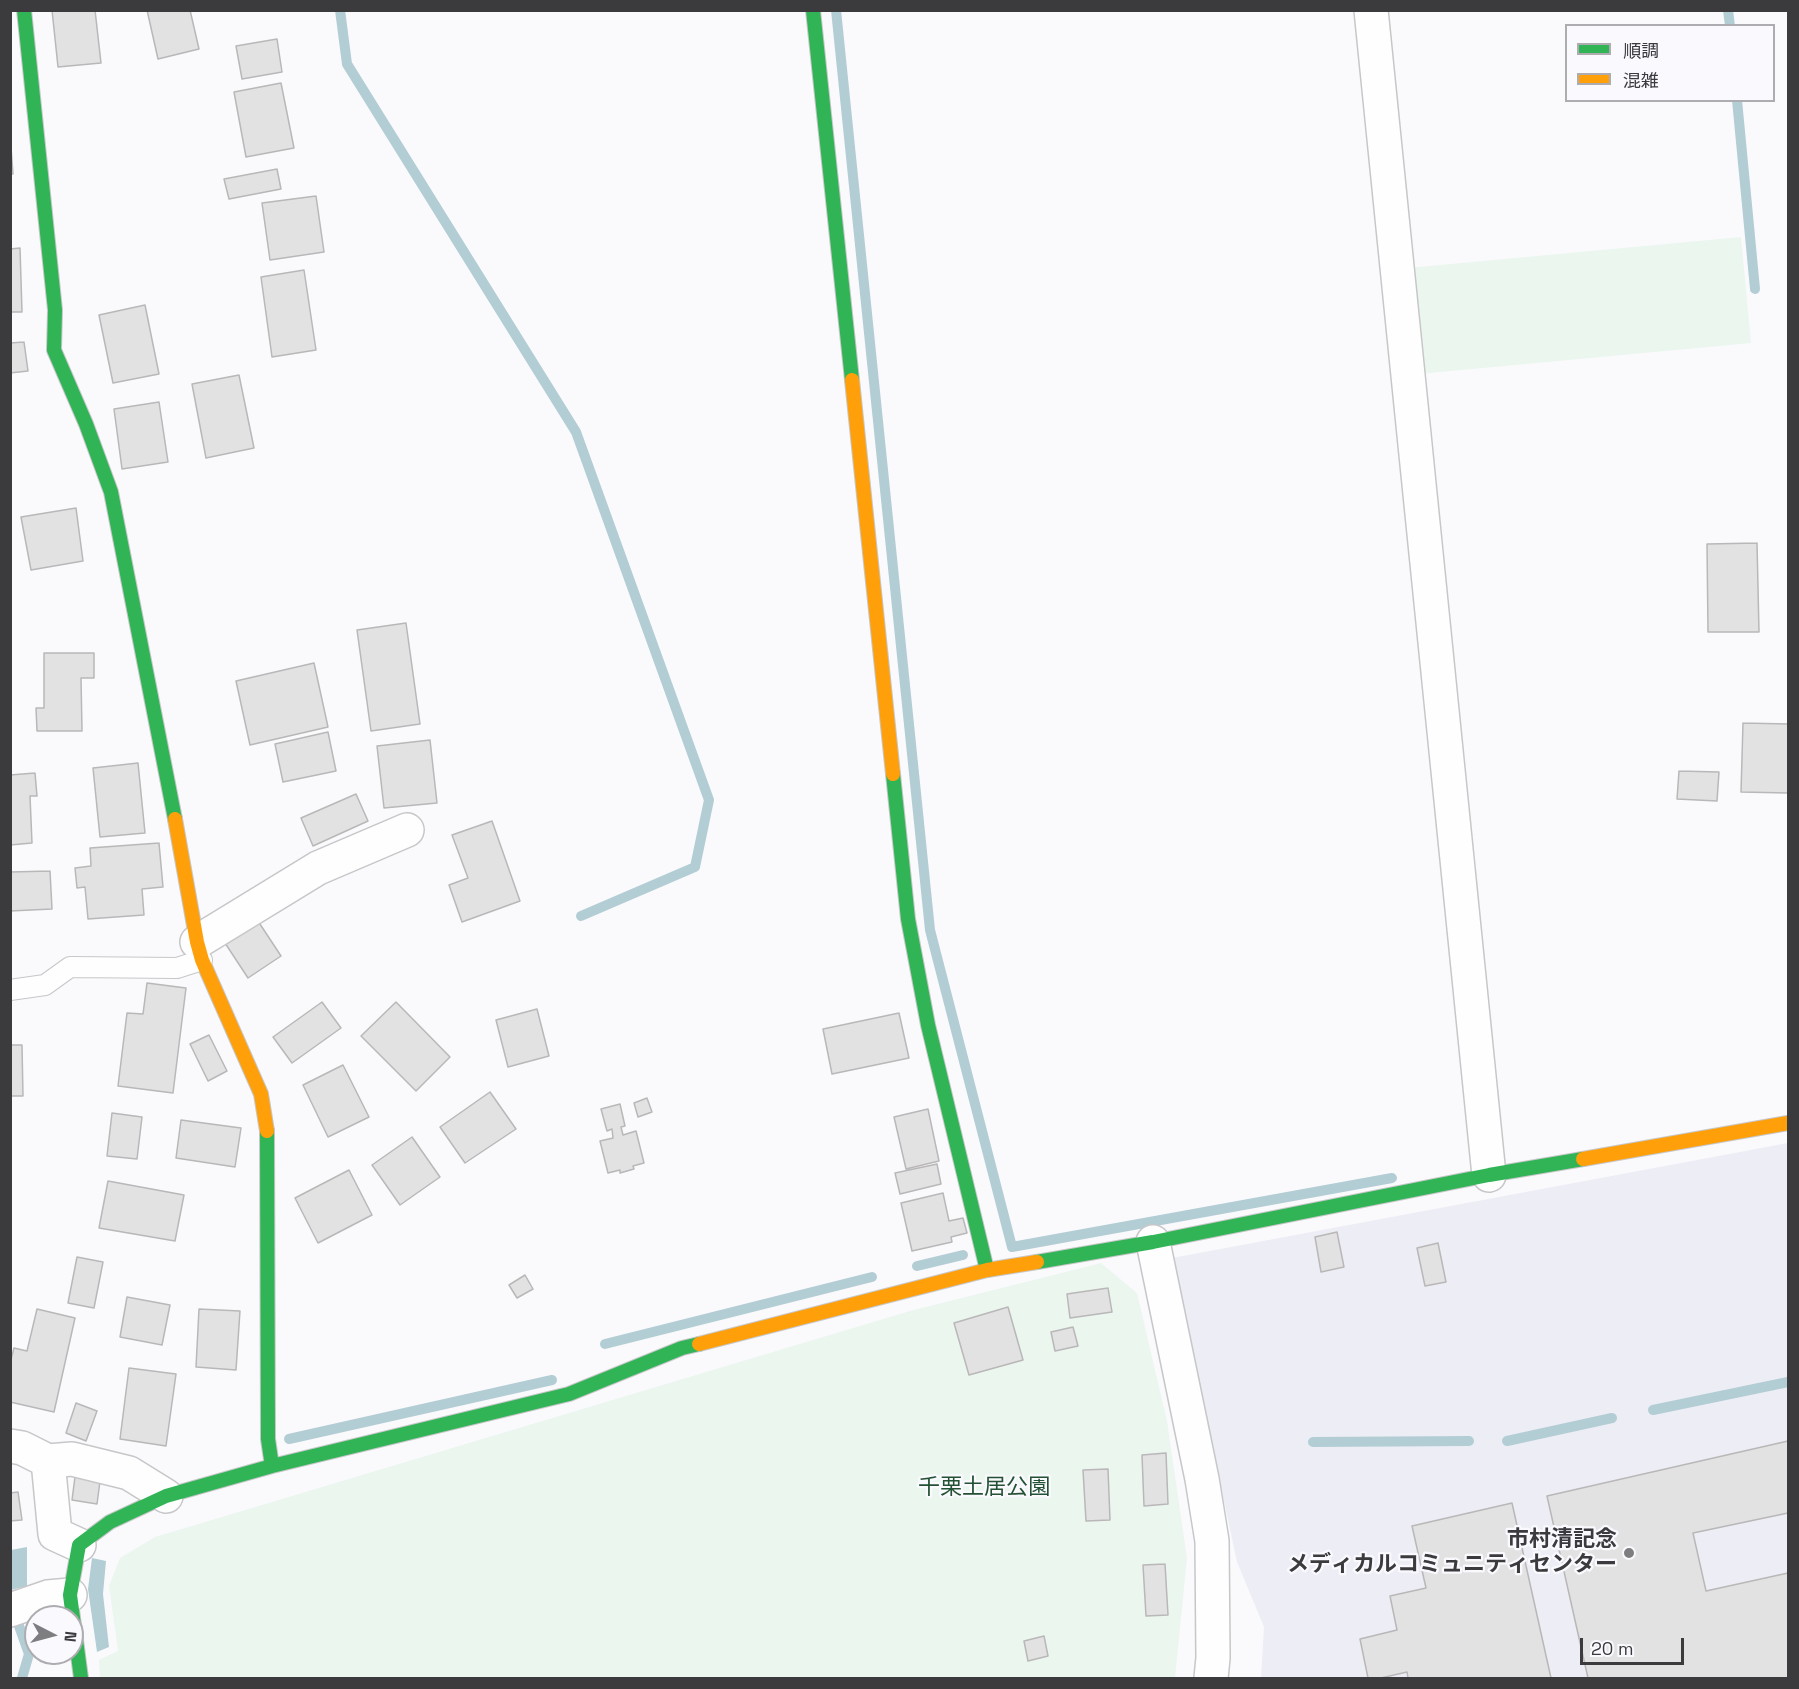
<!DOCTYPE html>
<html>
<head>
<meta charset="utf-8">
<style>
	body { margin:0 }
	#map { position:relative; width:1799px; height:1689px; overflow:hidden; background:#fafafd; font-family:"Space Grotesk","Noto Sans JP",sans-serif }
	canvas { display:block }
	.frame { position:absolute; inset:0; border:12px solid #3b3b3e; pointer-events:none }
	.legend { position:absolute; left:1565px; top:24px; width:210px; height:78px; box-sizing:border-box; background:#f9f9fe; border:2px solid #adadb1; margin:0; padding:8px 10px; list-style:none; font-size:18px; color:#3b3b3e }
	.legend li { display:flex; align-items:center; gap:12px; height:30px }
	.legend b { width:30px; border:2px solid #adadb1 }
	.north { position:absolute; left:24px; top:1605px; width:60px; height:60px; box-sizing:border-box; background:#f9f9fe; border:2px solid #adadb1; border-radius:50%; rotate:96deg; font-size:16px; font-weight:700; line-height:24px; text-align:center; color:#3b3b3e }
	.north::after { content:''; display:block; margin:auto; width:21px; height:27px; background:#7e7e81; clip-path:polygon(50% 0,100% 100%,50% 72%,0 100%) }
	.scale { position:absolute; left:1580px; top:1638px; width:104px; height:27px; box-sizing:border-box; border:3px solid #3b3b3e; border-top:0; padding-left:8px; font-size:18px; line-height:21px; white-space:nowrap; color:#3b3b3e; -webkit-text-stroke:4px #f9f9fe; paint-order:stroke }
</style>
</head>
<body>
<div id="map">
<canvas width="1799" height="1689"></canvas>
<div class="frame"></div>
<ul class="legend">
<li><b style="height:8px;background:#30b455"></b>順調</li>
<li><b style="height:8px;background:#ff9f0a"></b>混雑</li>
</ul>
<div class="north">N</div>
<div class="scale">20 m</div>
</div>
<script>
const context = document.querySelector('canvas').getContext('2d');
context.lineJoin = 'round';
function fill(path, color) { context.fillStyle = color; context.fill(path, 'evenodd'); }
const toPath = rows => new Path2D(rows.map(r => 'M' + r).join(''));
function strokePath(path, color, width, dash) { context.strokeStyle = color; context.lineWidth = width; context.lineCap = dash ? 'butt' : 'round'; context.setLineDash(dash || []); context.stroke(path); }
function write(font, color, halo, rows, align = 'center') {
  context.font = font + ' "Space Grotesk","Noto Sans JP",sans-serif'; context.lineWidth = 4.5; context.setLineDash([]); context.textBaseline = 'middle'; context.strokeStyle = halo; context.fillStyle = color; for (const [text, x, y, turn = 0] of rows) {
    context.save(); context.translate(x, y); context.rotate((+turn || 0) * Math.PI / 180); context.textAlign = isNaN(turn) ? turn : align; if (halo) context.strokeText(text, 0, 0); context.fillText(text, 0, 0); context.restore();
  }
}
const built = toPath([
	[1788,1143,1788,1678,1261,1678,1264,1627,1237,1562,1172,1258]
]);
const green = toPath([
	[1741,237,1751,343,1419,374,1408,268],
	[1101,1263,1137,1293,1167,1421,1187,1558,1175,1678,100,1678,99,1660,118,1651,109,1586,120,1558,155,1537,910,1311]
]);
const water = toPath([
	[27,1547,27,1586,11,1590,11,1550],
	[92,1558,106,1561,103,1594,109,1647,97,1652,88,1589]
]);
const stream = toPath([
	[340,10,347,64,576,432,709,800,695,867,581,916],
	[836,10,930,930,1012,1247,1392,1178],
	[1728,10,1730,26],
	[1737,100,1755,289],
	[917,1266,963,1255],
	[605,1344,872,1277],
	[1653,1410,1788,1382],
	[289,1439,552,1380],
	[1507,1441,1612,1418],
	[1313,1442,1469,1441],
	[18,1623,29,1654,22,1678]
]);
const building = toPath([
	[52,10,95,10,101,63,58,67,52,10],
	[147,10,190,10,199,49,158,59,147,10],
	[277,39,282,72,242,79,236,46,277,39],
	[281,83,294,148,246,157,234,92,281,83],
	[10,134,13,174,10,174,10,134],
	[277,169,281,189,229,199,224,179,277,169],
	[316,196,324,252,270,260,262,203,316,196],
	[20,248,22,312,10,312,10,249,20,248],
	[304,270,316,350,272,357,261,277,304,270],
	[145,305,159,374,113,383,99,315,145,305],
	[24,342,28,371,10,373,10,343,24,342],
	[239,375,254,448,206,458,192,384,239,375],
	[159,402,168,462,122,469,114,409,159,402],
	[76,508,83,561,31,570,21,517,76,508],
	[1757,543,1759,632,1708,632,1707,544,1757,543],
	[406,623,420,724,371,731,357,630,406,623],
	[44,653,94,653,94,678,81,678,82,731,37,731,36,708,44,708,44,653],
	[314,663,328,727,250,745,236,681,314,663],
	[1743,723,1788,724,1788,793,1741,792,1743,723],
	[328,732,336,771,283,782,275,744,328,732],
	[430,740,437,803,384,808,377,746,430,740],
	[138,763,145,833,100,837,93,768,138,763],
	[1679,771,1719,772,1717,801,1677,799,1679,771],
	[35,773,37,796,30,796,32,843,10,845,10,775,35,773],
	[356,794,368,821,313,846,301,818,356,794],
	[492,821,520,901,462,922,449,885,468,878,452,835,492,821],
	[159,843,163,887,142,889,144,915,88,919,85,887,77,888,75,868,91,866,90,848,159,843],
	[50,871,52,909,10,911,10,872,50,871],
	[258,921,281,956,248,978,225,943,258,921],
	[147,983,186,988,173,1093,118,1086,127,1013,143,1014,147,983],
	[322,1002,341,1028,292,1063,273,1037,322,1002],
	[396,1002,450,1057,416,1091,361,1036,396,1002],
	[537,1009,549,1056,508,1067,496,1020,537,1009],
	[899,1013,909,1058,832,1074,823,1029,899,1013],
	[209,1035,227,1071,208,1081,190,1044,209,1035],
	[10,1045,22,1045,23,1096,10,1096,10,1045],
	[343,1065,369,1117,328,1137,303,1085,343,1065],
	[490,1092,516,1129,465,1163,440,1127,490,1092],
	[647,1098,652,1112,638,1117,634,1103,647,1098],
	[620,1104,625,1126,621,1127,623,1135,636,1131,644,1163,633,1166,634,1169,620,1173,620,1170,608,1173,600,1141,613,1138,612,1129,607,1131,601,1109,620,1104],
	[928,1109,939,1161,906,1169,894,1117,928,1109],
	[112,1113,142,1117,137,1159,107,1156,112,1113],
	[181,1120,241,1128,235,1167,176,1158,181,1120],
	[412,1137,440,1177,400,1205,372,1165,412,1137],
	[937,1164,941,1184,900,1194,895,1173,937,1164],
	[349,1170,372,1215,318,1243,295,1198,349,1170],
	[108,1181,184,1195,175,1241,99,1228,108,1181],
	[943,1193,949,1221,963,1218,967,1233,951,1237,952,1242,912,1251,901,1203,943,1193],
	[1337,1232,1344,1267,1321,1272,1315,1237,1337,1232],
	[1438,1243,1446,1282,1425,1286,1417,1248,1438,1243],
	[77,1257,103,1262,94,1308,68,1303,77,1257],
	[525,1275,533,1289,517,1298,509,1285,525,1275],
	[1108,1288,1112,1312,1070,1318,1067,1294,1108,1288],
	[127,1297,170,1305,162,1345,120,1337,127,1297],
	[1008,1307,1023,1360,969,1375,954,1323,1008,1307],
	[37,1309,75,1318,54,1412,10,1402,10,1363,14,1348,27,1351,37,1309],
	[199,1309,240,1311,236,1370,196,1367,199,1309],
	[1073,1327,1078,1346,1055,1351,1051,1332,1073,1327],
	[129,1368,176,1374,166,1446,120,1439,129,1368],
	[76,1403,97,1411,86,1441,66,1433,76,1403],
	[1788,1441,1788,1513,1693,1533,1706,1591,1788,1573,1788,1678,1588,1678,1547,1496,1788,1441],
	[1166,1453,1168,1504,1144,1506,1142,1455,1166,1453],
	[1108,1469,1110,1520,1086,1521,1083,1470,1108,1469],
	[75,1477,100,1481,97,1504,72,1500,75,1477],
	[18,1492,22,1520,10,1521,10,1493,18,1492],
	[1512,1503,1551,1678,1408,1678,1407,1672,1381,1678,1368,1678,1360,1639,1397,1630,1390,1596,1426,1588,1412,1526,1512,1503],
	[1165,1564,1168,1615,1146,1616,1143,1565,1165,1564],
	[1044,1636,1048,1656,1028,1661,1024,1641,1044,1636]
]);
const lane = toPath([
	[10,990,45,985,70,967,177,968,202,960]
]);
const street = toPath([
	[1371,10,1489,1175],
	[197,942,318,868,407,830],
	[1153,1242,1202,1479,1212,1541,1213,1658,1211,1678],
	[10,1446,22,1448,48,1461,55,1534,79,1545],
	[48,1461,72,1459,129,1473,166,1496],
	[10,1610,48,1597,70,1595]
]);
const fast = toPath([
	[24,10,55,310,54,350,86,424,111,492,175,819],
	[813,10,852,380],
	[893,774,908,919,928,1025,987,1270],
	[267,1131,268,1439,272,1466],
	[1037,1262,1153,1242,1489,1175,1583,1159],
	[81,1678,70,1595,79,1545,110,1522,166,1496,272,1466,569,1394,682,1348,699,1344]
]);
const slow = toPath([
	[852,380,893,774],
	[175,819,197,942,202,960,261,1094,267,1131],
	[1583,1159,1788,1123],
	[699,1344,987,1270,1037,1262]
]);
const markers = [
	[1629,1553,6,"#7e7e81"]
];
const parkNames = [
	["千栗土居公園",984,1488]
];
const poiNames = [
	["市村清記念",1617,1540],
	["メディカルコミュニティセンター",1617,1565]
];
fill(built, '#ededf5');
fill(green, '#ebf6ef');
fill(water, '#b3cdd4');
strokePath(stream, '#b3cdd4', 10);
fill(building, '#e3e2e3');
strokePath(building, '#b9b7b8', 1.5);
strokePath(lane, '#c7c7c9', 22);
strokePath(street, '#c7c7c9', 36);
strokePath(fast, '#c7c7c9', 16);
strokePath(slow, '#c7c7c9', 16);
strokePath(lane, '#fefeff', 20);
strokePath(street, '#fefeff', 33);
strokePath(fast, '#30b455', 14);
strokePath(slow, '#ff9f0a', 14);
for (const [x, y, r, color] of markers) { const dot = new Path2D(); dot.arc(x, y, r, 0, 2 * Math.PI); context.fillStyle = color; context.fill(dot); strokePath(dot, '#f9f9fe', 2); }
write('22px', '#235133', '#f9f9fe', parkNames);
write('bold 22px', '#3b3b3e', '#f9f9fe', poiNames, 'right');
</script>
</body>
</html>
